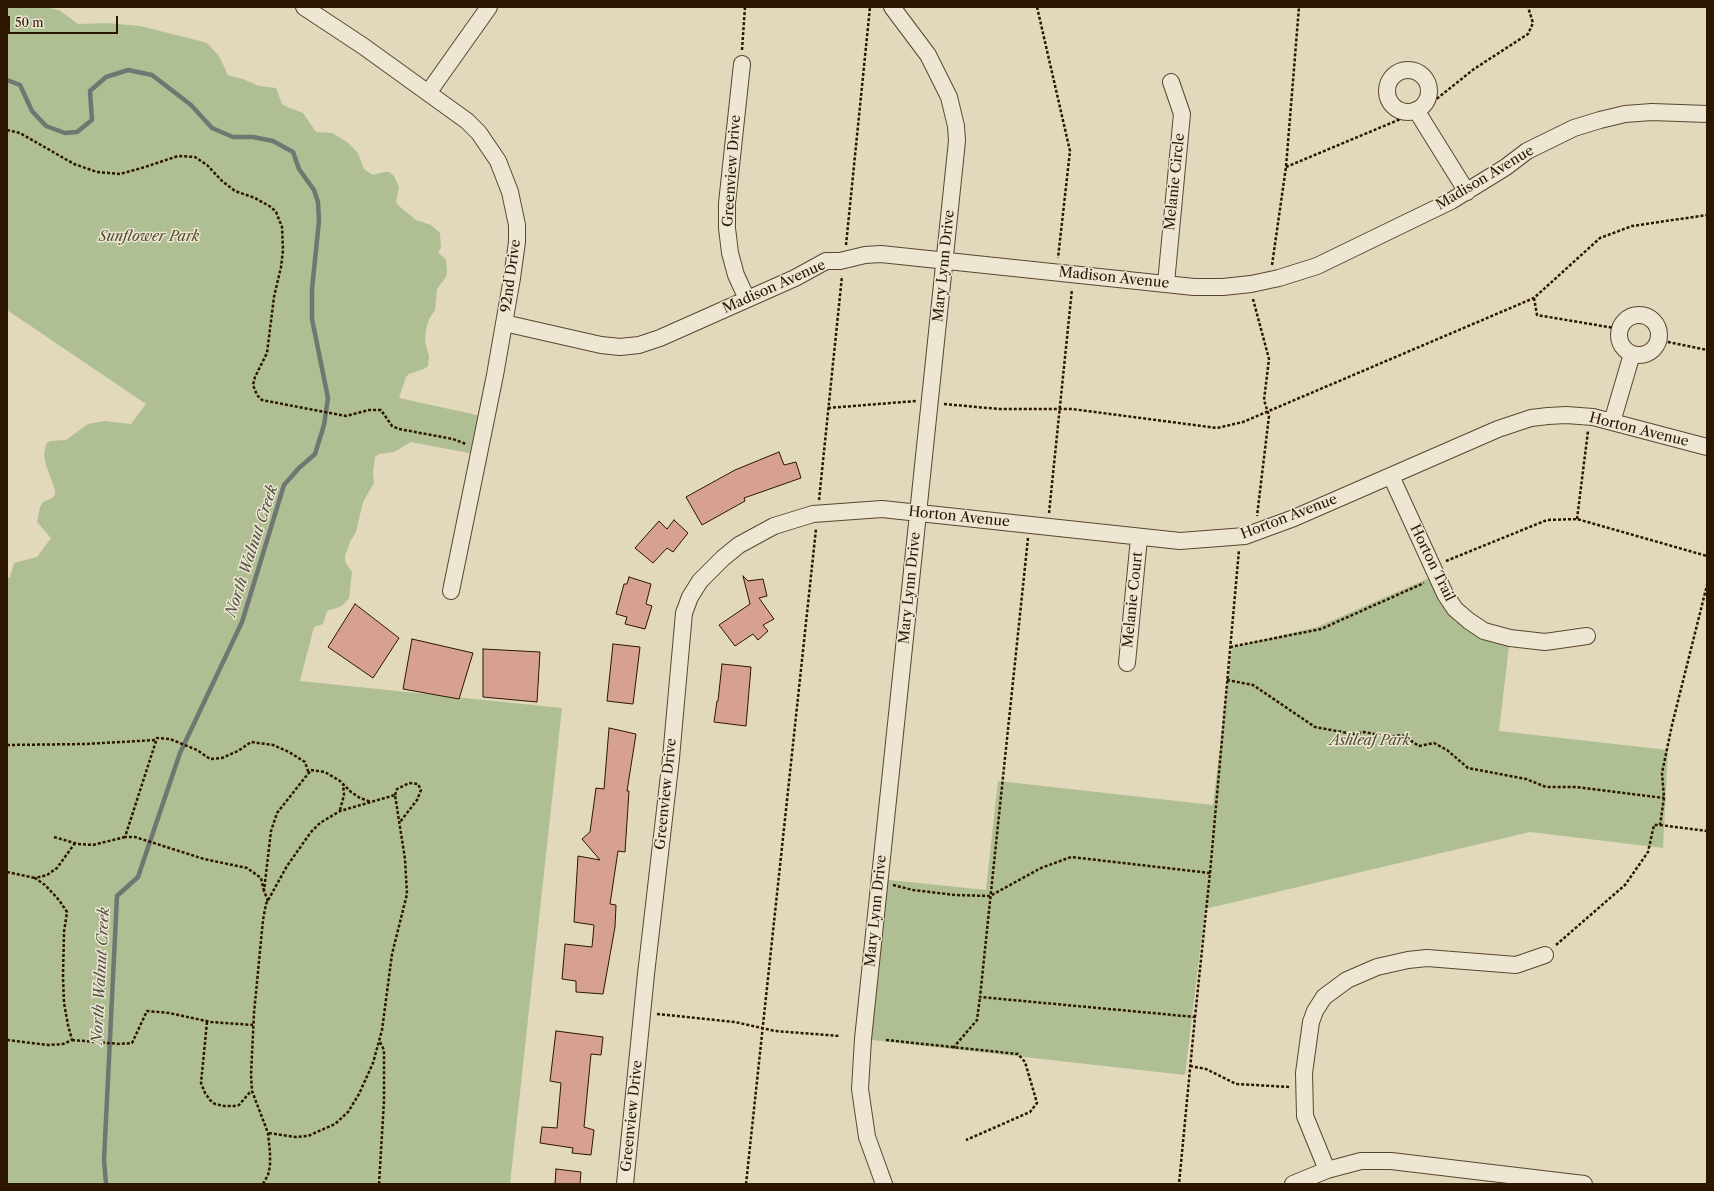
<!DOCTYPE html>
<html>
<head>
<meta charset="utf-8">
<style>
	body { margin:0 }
	#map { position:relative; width:1714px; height:1191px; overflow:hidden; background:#e2d8bc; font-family:"Libre Caslon Text",serif }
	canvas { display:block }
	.frame { position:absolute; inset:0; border:8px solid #2c1600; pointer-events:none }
	.scale { position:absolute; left:8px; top:16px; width:110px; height:18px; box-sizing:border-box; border:2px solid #2c1600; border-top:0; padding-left:5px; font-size:12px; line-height:14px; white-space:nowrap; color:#2c1600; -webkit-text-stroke:3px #ece6d3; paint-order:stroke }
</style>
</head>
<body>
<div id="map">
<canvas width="1714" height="1191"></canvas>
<div class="frame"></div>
<div class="scale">50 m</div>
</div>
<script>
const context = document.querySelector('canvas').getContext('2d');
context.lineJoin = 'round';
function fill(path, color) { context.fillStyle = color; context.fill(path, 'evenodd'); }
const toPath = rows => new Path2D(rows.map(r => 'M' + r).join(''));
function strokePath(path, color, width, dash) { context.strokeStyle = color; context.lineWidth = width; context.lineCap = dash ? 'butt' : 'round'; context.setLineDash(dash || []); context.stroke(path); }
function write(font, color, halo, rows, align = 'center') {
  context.font = font + ' "Libre Caslon Text",serif'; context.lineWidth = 3; context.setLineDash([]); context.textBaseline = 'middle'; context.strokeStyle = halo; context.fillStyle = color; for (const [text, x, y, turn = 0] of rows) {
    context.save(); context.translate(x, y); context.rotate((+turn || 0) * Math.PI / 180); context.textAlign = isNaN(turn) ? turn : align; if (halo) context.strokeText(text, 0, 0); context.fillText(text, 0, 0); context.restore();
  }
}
const green = toPath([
	[7,7,44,7,59,10,78,24,107,23,140,26,204,42,208,44,219,56,228,75,243,79,259,86,276,88,282,104,287,107,303,113,316,132,332,133,347,142,358,153,364,169,373,175,384,172,389,172,394,176,399,187,396,202,399,206,416,220,431,225,440,233,441,248,438,252,446,260,447,271,446,277,437,289,435,310,429,319,426,329,425,342,429,356,428,366,424,369,409,374,406,377,399,398,486,417,479,455,411,442,394,452,379,454,375,457,373,472,374,483,363,502,356,532,350,542,345,556,345,562,352,572,349,598,342,606,327,611,323,624,314,627,300,681,562,708,510,1184,7,1184,7,579,10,577,14,563,37,557,51,538,37,522,40,507,43,502,52,498,55,495,55,490,46,465,44,455,46,444,50,441,66,440,88,424,104,421,131,424,146,404,7,310],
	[1436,575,1455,609,1510,638,1499,731,1668,750,1663,848,1530,832,1205,909,1185,1075,863,1039,880,879,986,890,998,781,1213,805,1232,647,1317,627]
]);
const stream = toPath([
	[7,80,20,85,32,111,46,126,65,133,77,132,92,120,90,91,106,77,128,70,152,75,191,105,212,128,233,137,253,137,273,141,293,152,299,169,314,190,318,202,319,221,312,289,312,319,328,398,324,425,315,454,299,468,284,485,242,622,180,753,138,877,117,896,104,1160,106,1184]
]);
const building = toPath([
	[779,452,784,465,796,462,801,478,744,498,745,501,702,525,686,497,735,470,779,452],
	[674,520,688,533,673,552,667,548,653,563,635,548,659,521,667,529,674,520],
	[743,576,748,581,763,579,767,596,759,598,774,619,763,625,768,631,758,640,753,634,735,646,719,625,750,604,743,576],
	[629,577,651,584,646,604,652,606,645,629,625,624,627,617,616,614,624,584,627,584,629,577],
	[355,604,399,638,373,678,328,647,355,604],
	[412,639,473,653,459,699,403,689,412,639],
	[613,644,640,647,633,704,607,701,613,644],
	[483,649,540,652,537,702,483,697,483,649],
	[722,664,751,667,746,726,714,722,717,701,718,701,722,664],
	[609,728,636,734,627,791,629,791,625,852,618,851,610,904,616,905,615,927,603,994,576,992,576,981,562,979,565,944,592,947,594,925,574,922,578,856,600,860,582,839,590,832,596,788,604,789,609,728],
	[556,1031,603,1037,601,1055,591,1054,584,1127,594,1130,591,1155,572,1153,573,1148,540,1143,542,1127,557,1128,561,1083,550,1081,556,1031],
	[556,1169,581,1172,580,1184,555,1184,556,1169]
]);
const path = toPath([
	[1037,7,1070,151,1058,258],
	[742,50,745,7],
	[1429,105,1474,69,1528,34,1533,23,1528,7],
	[7,130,20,133,74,164,97,172,120,174,145,167,178,156,195,157,207,165,222,181,235,191,255,198,271,207,276,212,282,227,283,250,281,267,274,297,267,353,255,377,253,385,257,395,262,400,272,402,346,416,369,410,381,410,392,426,399,429,453,439,466,444],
	[1286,167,1403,118],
	[846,245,870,7],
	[1272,265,1286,167,1299,7],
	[1534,298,1537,315,1620,329],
	[1253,299,1269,359,1264,400,1269,416,1257,516],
	[1658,340,1707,350],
	[944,404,999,409,1072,409,1217,428,1243,422,1534,298,1600,238,1632,226,1707,215],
	[828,408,916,401],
	[819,500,842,276],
	[1049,513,1072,289],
	[1577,519,1588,431],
	[1028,538,980,997,1195,1017,1179,1184],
	[1446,561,1547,520,1577,519,1707,556],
	[1230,647,1321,629,1424,583],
	[1227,680,1253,685,1315,727,1353,734,1364,732,1389,737,1402,735,1419,746,1434,743,1447,750,1468,768,1526,779,1546,787,1576,787,1664,798],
	[7,745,85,744,156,740],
	[395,795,397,789,409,783,418,784,421,790,417,800,400,822],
	[340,810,344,795,343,784],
	[1660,825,1707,831],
	[54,837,78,844,93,845,125,837],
	[7,872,35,878],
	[1210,873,1239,550],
	[893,885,913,890,955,895,990,896,1041,868,1071,857,1210,873,1195,1017],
	[264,891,261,878,247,868,204,859,135,837,125,837,157,738,170,739,197,750,210,759,222,758,238,751,251,742,273,745,289,752,305,762,309,774],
	[268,901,264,891,271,831,277,813,311,770,325,772,340,781,351,792,360,798,371,802],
	[1556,945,1625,885,1648,852,1654,825,1660,825,1664,798,1662,773,1672,725,1707,585],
	[657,1014,735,1022,775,1031,840,1036],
	[207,1022,201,1083,205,1093,210,1100,215,1104,224,1106,234,1106,239,1105,251,1091],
	[7,1040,48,1045,63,1044,72,1040,68,1025,64,1003,63,977,64,932,67,912,59,900,45,885,35,878,47,875,57,868,75,843],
	[72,1040,120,1044,132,1043,147,1011,169,1013,211,1022,253,1025],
	[886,1040,1018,1054,1025,1062,1037,1103,1030,1112,966,1140],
	[953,1048,977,1020,980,997],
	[1190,1066,1206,1069,1236,1084,1290,1087],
	[263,1184,268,1175,270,1166,270,1152,268,1133,252,1091,251,1075,254,1013,263,920,266,904,287,866,311,832,320,823,340,811,395,795,405,859,407,894,392,954,382,1030,373,1063,359,1094,348,1112,335,1124,308,1136,296,1137,268,1133],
	[379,1184,384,1101,384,1050,380,1042],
	[746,1184,816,529]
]);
const street = toPath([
	[304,7,363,46,467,121,479,133,498,161,510,192,517,225,517,242,512,278,495,375,451,591],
	[742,64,727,203,727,228,730,253,736,275,747,299],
	'1387 91a21 21 0 1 1 42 0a21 21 0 1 1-42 0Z',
	[428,93,489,7],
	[1416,110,1467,192],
	[1166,283,1182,114,1171,82],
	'1619 335a20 20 0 1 1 40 0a20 20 0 1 1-40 0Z',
	[504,323,601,345,620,347,639,345,660,338,795,278,826,261,840,261,865,255,881,254,1194,287,1223,287,1251,284,1279,278,1317,266,1451,201,1506,167,1527,151,1574,128,1600,120,1625,114,1652,112,1707,114],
	[1612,422,1632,354],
	[1391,476,1445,594,1455,609,1469,621,1484,631,1510,638,1545,642,1587,636],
	[1127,663,1139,538],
	[1327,1170,1305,1116,1304,1073,1311,1022,1315,1011,1324,997,1347,980,1377,967,1408,960,1427,958,1516,965,1545,955],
	[625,1184,646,974,671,758,684,613,690,597,700,581,723,558,739,545,774,526,813,514,882,509,1180,541,1245,536,1294,518,1498,429,1531,418,1548,416,1566,415,1593,417,1707,447],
	[884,1184,867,1137,860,1089,863,1039,957,141,956,126,949,97,928,55,892,7],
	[1293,1184,1327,1170,1361,1161,1391,1161,1584,1184]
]);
const streetNames = [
	["Greenview Drive",732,171,-86],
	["Madison Avenue",1485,178,-31],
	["Melanie Circle",1175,182,-84],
	["Mary Lynn Drive",944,266,-84],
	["92nd Drive",511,276,-82],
	["Madison Avenue",1114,278,6],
	["Madison Avenue",774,287,-24],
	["Horton Avenue",1639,430,14],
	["Horton Avenue",959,517,6],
	["Horton Avenue",1289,517,-21],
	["Horton Trail",1432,563,64],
	["Mary Lynn Drive",910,588,-84],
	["Melanie Court",1133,600,-84],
	["Greenview Drive",666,794,-84],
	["Mary Lynn Drive",876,911,-84],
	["Greenview Drive",632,1116,-84]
];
const parkNames = [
	["Sunflower Park",149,237],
	["Ashleaf Park",1370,741]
];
const waterNames = [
	["North Walnut Creek",252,551,-72],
	["North Walnut Creek",101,976,-87]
];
fill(green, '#b0bf93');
strokePath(stream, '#6e7771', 4.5);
fill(building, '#d6a190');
strokePath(building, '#2c1600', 1);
strokePath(street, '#5a462f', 18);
strokePath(path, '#2c1600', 2.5, [3, 2]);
strokePath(street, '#ece6d3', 16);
write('14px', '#2c1600', '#ece6d3', streetNames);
write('italic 14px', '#54492c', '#ece6d3', parkNames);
write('italic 15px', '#524e42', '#ece6d3', waterNames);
</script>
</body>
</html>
